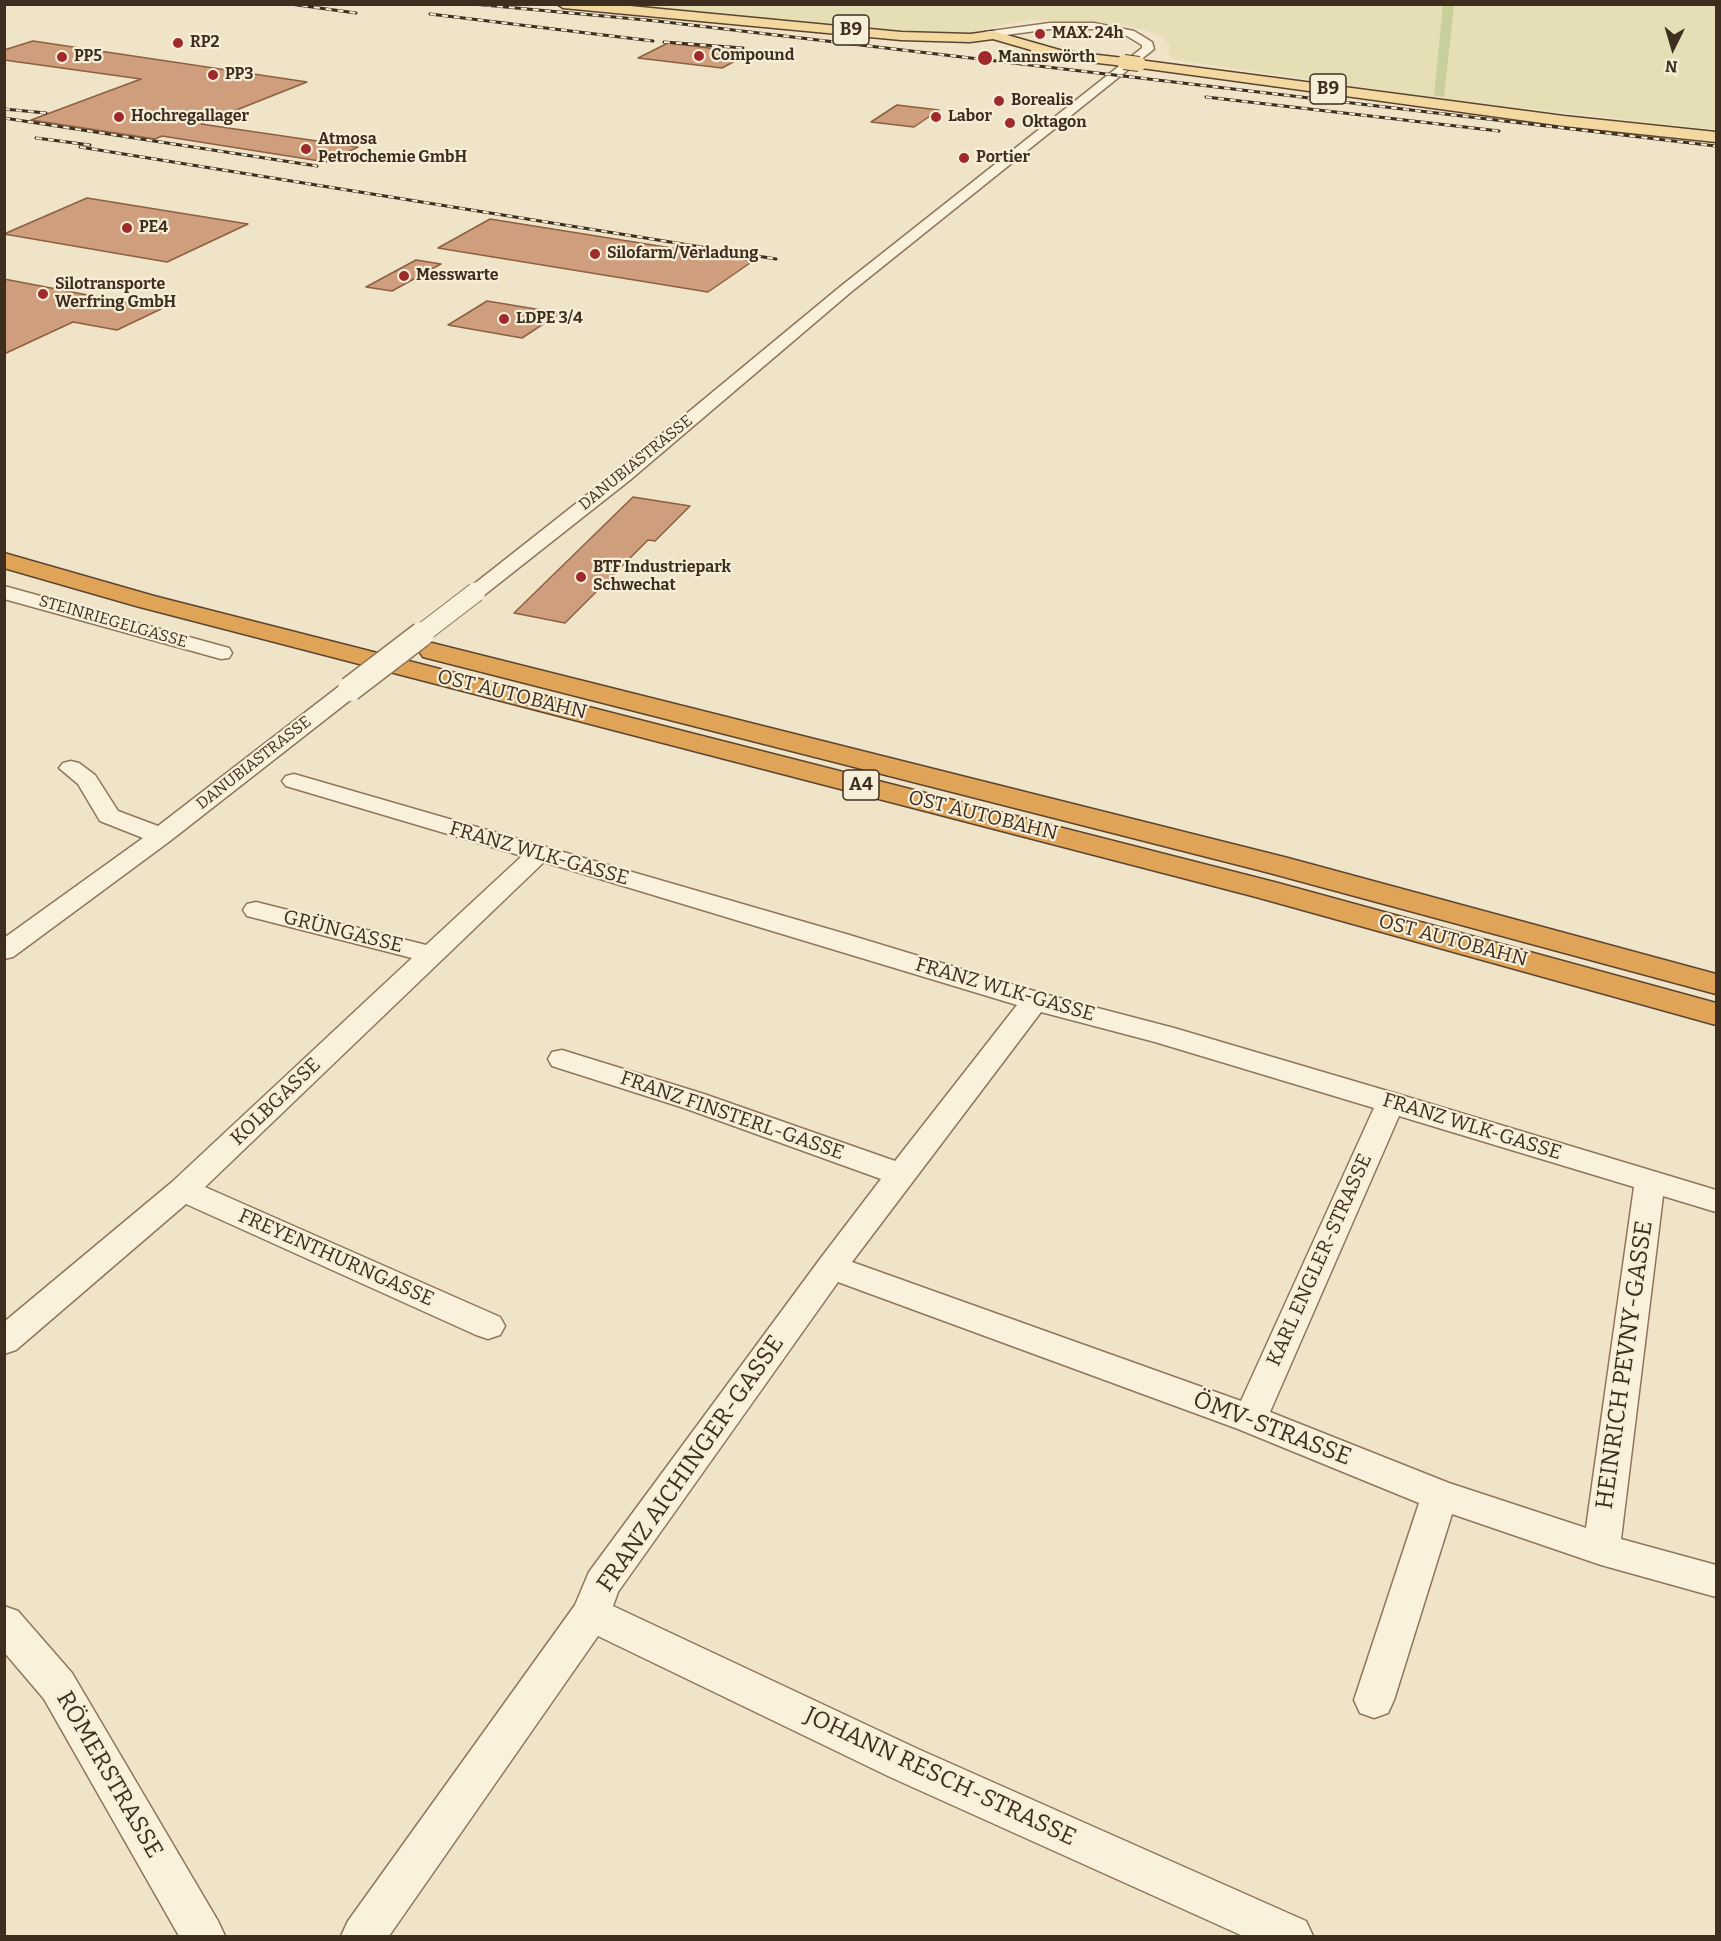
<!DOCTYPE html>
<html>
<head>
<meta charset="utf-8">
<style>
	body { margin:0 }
	#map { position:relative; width:1721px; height:1941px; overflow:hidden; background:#f0e4c8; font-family:Bitter,serif }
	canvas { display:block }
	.frame { position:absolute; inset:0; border:6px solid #3d2e20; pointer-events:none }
	.north { position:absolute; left:1643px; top:18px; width:60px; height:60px; -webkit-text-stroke:4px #f7eed8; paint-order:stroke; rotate:185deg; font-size:16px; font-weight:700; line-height:24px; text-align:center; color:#3d2e20 }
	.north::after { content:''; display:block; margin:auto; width:21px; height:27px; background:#3d2e20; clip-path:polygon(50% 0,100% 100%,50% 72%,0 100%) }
</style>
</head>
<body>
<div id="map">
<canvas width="1721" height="1941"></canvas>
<div class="frame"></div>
<div class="north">N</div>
</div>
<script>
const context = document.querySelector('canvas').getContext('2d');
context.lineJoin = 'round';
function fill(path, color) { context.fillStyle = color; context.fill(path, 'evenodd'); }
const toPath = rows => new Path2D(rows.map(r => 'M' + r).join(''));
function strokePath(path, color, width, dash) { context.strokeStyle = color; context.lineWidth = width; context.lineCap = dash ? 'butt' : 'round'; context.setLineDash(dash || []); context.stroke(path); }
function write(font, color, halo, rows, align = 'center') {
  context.font = font + ' Bitter,serif'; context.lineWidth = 4.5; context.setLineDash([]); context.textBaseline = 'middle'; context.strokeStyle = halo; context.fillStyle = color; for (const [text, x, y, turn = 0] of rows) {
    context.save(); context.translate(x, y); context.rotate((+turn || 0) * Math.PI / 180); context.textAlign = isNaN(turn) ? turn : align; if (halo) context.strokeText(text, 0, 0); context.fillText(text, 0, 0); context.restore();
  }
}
const farmland = toPath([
	[621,5,1716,5,1716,130,1444,99,1175,60,1168,56,1170,46,1163,38,1145,30,1121,25,1032,20,1012,23,956,36]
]);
const green = toPath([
	[1443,5,1454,5,1444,97,1434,95]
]);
const building = toPath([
	[33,41,307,82,201,124,358,147,326,162,162,136,155,139,31,120,141,79,4,60,4,50,33,41],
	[668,43,750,53,722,68,638,58,668,43],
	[897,105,939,110,914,127,871,122,897,105],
	[87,198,248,224,167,262,4,234,87,198],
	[490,219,753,261,708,292,438,248,490,219],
	[416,260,441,264,392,291,366,287,416,260],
	[4,279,161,309,117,330,73,322,4,354,4,279],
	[487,301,560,313,522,338,448,325,487,301],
	[633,497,690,506,655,541,648,540,565,623,514,613,633,497]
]);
const minor = toPath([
	[1050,23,1094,23,1134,31,1152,42,1154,49,851,292,630,480,483,596,476,598,469,596,466,592,469,588,616,472,841,286,1142,48,1142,45,1127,36,1094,29,1050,29,984,38,979,35,984,32,1050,23],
	[4,586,229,648,232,653,229,658,221,659,4,599,4,586],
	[350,682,358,684,361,689,358,694,170,841,13,957,4,959,4,938,143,838,100,821,78,784,59,768,63,763,71,761,79,763,95,775,118,811,158,826,342,684,350,682],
	[294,774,846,934,1044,994,1174,1028,1401,1095,1716,1190,1716,1212,1663,1196,1621,1539,1716,1565,1716,1597,1601,1565,1452,1514,1394,1700,1388,1713,1374,1718,1360,1713,1354,1700,1419,1503,1238,1429,838,1282,618,1592,613,1606,918,1749,1306,1921,1313,1936,1243,1936,890,1777,598,1636,389,1936,341,1936,348,1921,575,1605,589,1572,820,1259,881,1179,684,1108,552,1066,548,1059,552,1052,562,1050,704,1094,895,1161,1017,1005,544,862,205,1187,500,1317,505,1326,500,1335,488,1339,476,1335,186,1204,16,1350,4,1354,4,1322,172,1182,412,958,247,916,243,910,247,904,256,902,426,945,522,856,286,786,282,781,286,776,294,774],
	[1041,1012,1155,1042,1374,1108,1241,1401,852,1262,1041,1012],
	[1399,1116,1634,1187,1586,1528,1449,1483,1270,1412,1399,1116],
	[4,1606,18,1611,72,1673,218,1921,225,1936,179,1936,44,1699,4,1652,4,1606]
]);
const major = toPath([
	[557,4,609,4,901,32,970,34,993,31,1063,51,1124,58,1131,62,1124,66,1037,56,1032,55,1031,50,993,39,970,42,901,40,563,8,557,4],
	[1139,60,1564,116,1716,132,1716,142,1564,126,1134,67,1132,64,1134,61,1139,60]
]);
const highway = toPath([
	[4,553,154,596,1278,883,1716,1003,1716,1025,1256,897,136,606,4,568,4,553],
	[432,643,1288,858,1716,974,1716,994,1266,872,423,657,419,651,423,645,432,643]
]);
const rail = toPath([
	[290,4,356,13],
	[473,4,657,21,1716,146],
	[430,14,653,41],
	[664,42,743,48],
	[1206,97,1499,131],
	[4,109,46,113],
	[4,118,317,166],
	[36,138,90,145],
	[80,147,776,259]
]);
const minorBridgeFar1 = toPath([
	[420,635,476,592]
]);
const minorBridge = toPath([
	[350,689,422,634]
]);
const majorBridge = toPath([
	[1124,62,1139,64]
]);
const markers = [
	[1040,34,6,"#9e2a2b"],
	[178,43,6,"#9e2a2b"],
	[699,56,6,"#9e2a2b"],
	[62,57,6,"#9e2a2b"],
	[985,58,8,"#9e2a2b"],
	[213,75,6,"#9e2a2b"],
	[999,101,6,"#9e2a2b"],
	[119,117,6,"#9e2a2b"],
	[936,117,6,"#9e2a2b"],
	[1010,123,6,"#9e2a2b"],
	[306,149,6,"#9e2a2b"],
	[964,158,6,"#9e2a2b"],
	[127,228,6,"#9e2a2b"],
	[595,254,6,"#9e2a2b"],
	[404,276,6,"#9e2a2b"],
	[43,294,6,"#9e2a2b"],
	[504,319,6,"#9e2a2b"],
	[581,577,6,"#9e2a2b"]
];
const farPoinames = [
	["MAX. 24h",1052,34],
	["RP2",190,43],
	["Compound",711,56],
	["PP5",74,57],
	["Mannswörth",998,58],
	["PP3",225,75],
	["Borealis",1011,101],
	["Hochregallager",131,117],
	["Labor",948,117],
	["Oktagon",1022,123],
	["Atmosa",318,140],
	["Petrochemie GmbH",318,158],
	["Portier",976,158],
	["PE4",139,228],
	["Silofarm/Verladung",607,254],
	["Messwarte",416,276],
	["Silotransporte",55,285],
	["Werfring GmbH",55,303],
	["LDPE 3/4",516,319],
	["BTF Industriepark",593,568],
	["Schwechat",593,586]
];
const farStreetnames = [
	["DANUBIASTRASSE",636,463,-39],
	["STEINRIEGELGASSE",113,622,16],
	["DANUBIASTRASSE",254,763,-38]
];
const shields = [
	[851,30,36],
	[1328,89,36],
	[861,785,36]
];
const shieldNames = [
	["B9",851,30],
	["B9",1328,89],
	["A4",861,785]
];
const streetNames = [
	["OST AUTOBAHN",512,695,14],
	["OST AUTOBAHN",983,816,14],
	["FRANZ WLK-GASSE",539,854,16],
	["GRÜNGASSE",343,932,14],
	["OST AUTOBAHN",1453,941,15],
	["FRANZ WLK-GASSE",1005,990,16],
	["KOLBGASSE",276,1102,-44],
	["FRANZ FINSTERL-GASSE",732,1116,19],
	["FRANZ WLK-GASSE",1472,1127,17],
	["FREYENTHURNGASSE",336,1258,24],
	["KARL ENGLER-STRASSE",1320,1260,-66]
];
const nearStreetnames = [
	["HEINRICH PEVNY-GASSE",1625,1365,-82],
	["ÖMV-STRASSE",1272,1429,21],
	["FRANZ AICHINGER-GASSE",691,1464,-55],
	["RÖMERSTRASSE",109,1775,60],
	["JOHANN RESCH-STRASSE",940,1777,25]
];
fill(farmland, '#e6deb5');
fill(green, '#c9cf9b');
fill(building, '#cf9f7d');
strokePath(building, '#8d5f41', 1.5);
strokePath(minor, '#8d765c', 3);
strokePath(major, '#5b4430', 3);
strokePath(highway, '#5b4430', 3);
fill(minor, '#faf1dc');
fill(major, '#f3d9a0');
fill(highway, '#e0a458');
strokePath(rail, '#3d2e20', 3);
strokePath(rail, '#f7eed8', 2, [6]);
strokePath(minorBridgeFar1, '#8d765c', 21, []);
strokePath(minorBridge, '#8d765c', 27, []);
strokePath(majorBridge, '#5b4430', 16, []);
strokePath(minorBridgeFar1, '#faf1dc', 19);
strokePath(minorBridge, '#faf1dc', 24);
strokePath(majorBridge, '#f3d9a0', 14);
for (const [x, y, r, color] of markers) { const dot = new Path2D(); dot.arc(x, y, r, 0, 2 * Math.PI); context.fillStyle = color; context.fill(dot); strokePath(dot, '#f7eed8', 2); }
write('bold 16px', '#3d2e20', '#f7eed8', farPoinames, 'left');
write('16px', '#3d2e20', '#f7eed8', farStreetnames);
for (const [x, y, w] of shields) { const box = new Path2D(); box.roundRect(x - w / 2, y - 15, w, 30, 4.5); context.fillStyle = '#f7eed8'; context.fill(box); strokePath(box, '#3d2e20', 1.5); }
write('bold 18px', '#3d2e20', null, shieldNames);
write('20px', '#3d2e20', '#f7eed8', streetNames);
write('24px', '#3d2e20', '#f7eed8', nearStreetnames);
</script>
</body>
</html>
